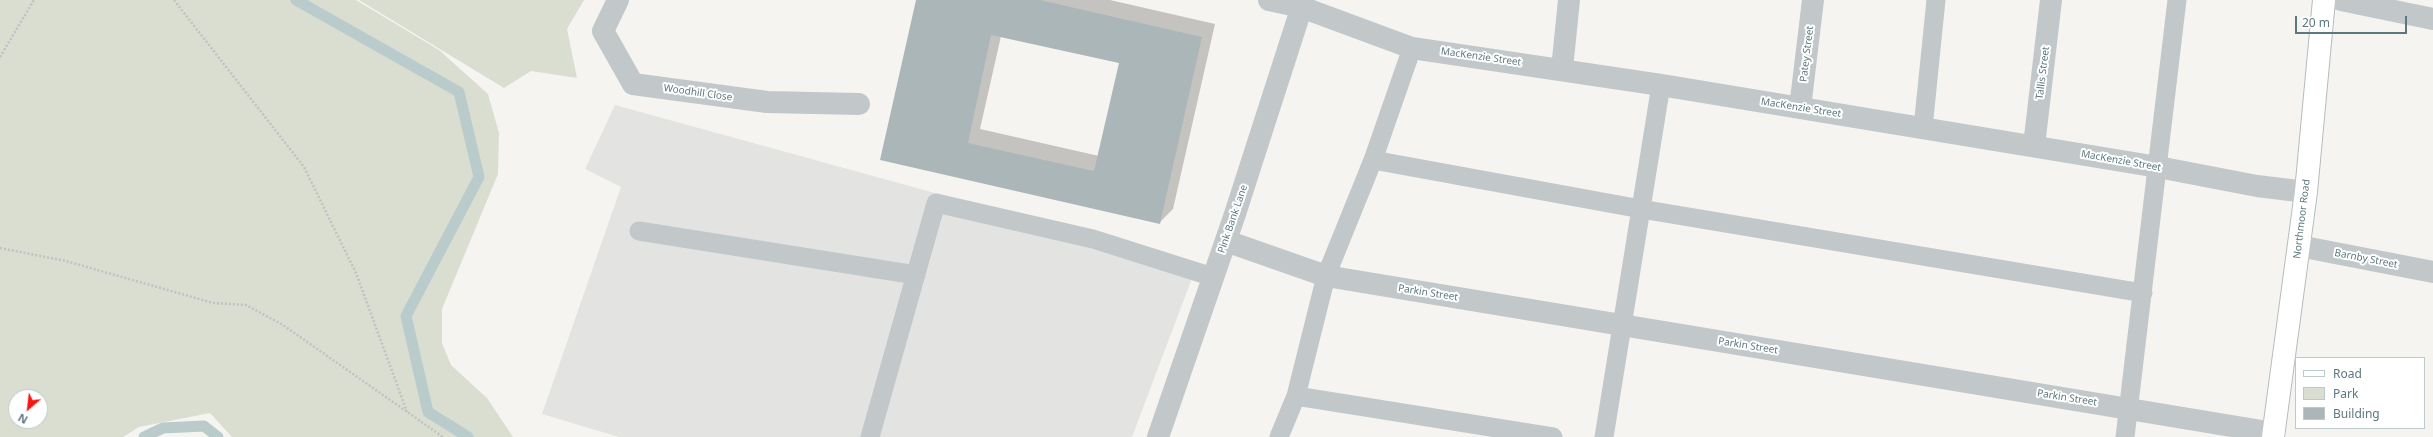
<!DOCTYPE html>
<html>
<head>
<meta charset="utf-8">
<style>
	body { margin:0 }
	#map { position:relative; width:2433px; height:437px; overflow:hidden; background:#f5f4f1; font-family:"Noto Sans",sans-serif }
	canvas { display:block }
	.legend { position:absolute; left:2295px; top:357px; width:130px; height:72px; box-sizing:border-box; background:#fff; border:1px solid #bec9cc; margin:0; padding:5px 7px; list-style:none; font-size:12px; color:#5d777f }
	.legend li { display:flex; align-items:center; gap:8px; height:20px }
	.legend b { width:20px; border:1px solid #bec9cc }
	.north { position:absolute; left:8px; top:389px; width:40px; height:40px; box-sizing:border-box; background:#fff; border:1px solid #bec9cc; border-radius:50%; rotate:208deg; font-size:11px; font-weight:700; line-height:16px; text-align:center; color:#5d777f }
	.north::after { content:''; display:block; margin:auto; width:14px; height:18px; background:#f41812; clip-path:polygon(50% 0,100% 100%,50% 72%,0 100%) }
	.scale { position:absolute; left:2295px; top:16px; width:112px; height:18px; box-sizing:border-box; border:2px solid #5d777f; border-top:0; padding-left:5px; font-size:12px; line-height:14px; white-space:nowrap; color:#5d777f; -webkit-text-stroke:3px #fff; paint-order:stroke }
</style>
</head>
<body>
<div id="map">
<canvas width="2433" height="437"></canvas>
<ul class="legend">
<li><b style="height:5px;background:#fff"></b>Road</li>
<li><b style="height:11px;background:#d9ded1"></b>Park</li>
<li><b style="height:11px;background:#abb6b9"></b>Building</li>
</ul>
<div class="north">N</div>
<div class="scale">20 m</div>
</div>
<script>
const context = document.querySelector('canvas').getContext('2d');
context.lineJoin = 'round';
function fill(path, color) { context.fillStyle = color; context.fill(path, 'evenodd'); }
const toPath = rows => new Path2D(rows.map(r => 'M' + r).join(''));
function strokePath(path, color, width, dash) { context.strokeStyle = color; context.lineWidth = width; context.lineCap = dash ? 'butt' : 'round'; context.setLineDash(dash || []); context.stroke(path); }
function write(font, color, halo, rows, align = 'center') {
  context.font = font + ' "Noto Sans",sans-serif'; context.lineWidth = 4; context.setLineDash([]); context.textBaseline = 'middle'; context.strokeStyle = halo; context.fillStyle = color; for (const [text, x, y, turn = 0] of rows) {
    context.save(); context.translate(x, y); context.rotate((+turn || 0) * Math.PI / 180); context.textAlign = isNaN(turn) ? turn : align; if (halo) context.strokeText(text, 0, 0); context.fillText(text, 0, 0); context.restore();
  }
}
const built = toPath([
	[615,105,1197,265,1132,437,619,437,542,414,621,187,585,169]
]);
const green = toPath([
	[0,0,356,0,439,50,488,94,499,133,498,174,442,309,442,343,451,365,487,398,513,437,232,437,210,413,139,427,123,437,0,437],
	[16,397,40,397,40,421,16,421],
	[359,0,584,0,567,29,577,78,531,71,504,88]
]);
const shadow = toPath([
	[917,0,1110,0,1215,24,1173,209,1159,223,881,159],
	[1001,36,1120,63,1099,156,980,129]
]);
const stream = toPath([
	[296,0,459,92,479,177,406,316,428,412,468,437],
	[144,437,163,428,204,426,218,437]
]);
const building = toPath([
	[916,0,1040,0,1202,37,1160,224,880,160],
	[991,35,1119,63,1094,171,968,143]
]);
const path = toPath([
	[174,0,304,167,356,273,407,412],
	[0,57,34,0],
	[0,248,66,261,213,303,246,305,283,325,443,437]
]);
const lane = toPath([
	[1923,128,1936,0],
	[1373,160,1412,48],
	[639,231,916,275],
	[870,437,936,203,1093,239,1213,277],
	[1279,437,1296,396],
	[1553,437,1296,396,1326,276,1373,160,1641,209,2143,293],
	[1604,437,1661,85],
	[2125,437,2177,0]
]);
const street = toPath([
	[618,0,603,31,633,84,767,102,859,104],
	[1269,0,1301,7,1412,48,1661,85,2158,167,2257,186,2306,192],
	[2341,0,2433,19],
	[1562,69,1569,0],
	[1800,108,1813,0],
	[2034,146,2051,0],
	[1226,241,1326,276,2274,433],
	[2299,246,2433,272],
	[1158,437,1235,214,1304,0]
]);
const secondary = toPath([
	[2273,437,2306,192,2324,0]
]);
const streetNames = [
	["Patey Street",1807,54,-83],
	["MacKenzie Street",1481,57,8],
	["Tallis Street",2043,73,-83],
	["Woodhill Close",698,93,8],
	["MacKenzie Street",1801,108,9],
	["MacKenzie Street",2121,161,10],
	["Pink Bank Lane",1233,219,-71],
	["Northmoor Road",2302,219,-83],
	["Barnby Street",2366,259,11],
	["Parkin Street",1428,293,9],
	["Parkin Street",1748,346,9],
	["Parkin Street",2067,398,9]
];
fill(built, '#e3e4e2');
fill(green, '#d9ded1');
fill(shadow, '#0003');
strokePath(stream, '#bacbcc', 11);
fill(building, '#abb6b9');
strokePath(secondary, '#b4bcbe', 24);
strokePath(path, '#c0c2c3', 2.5, [2, 2]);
strokePath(lane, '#c2c8ca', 19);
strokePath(street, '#c2c8ca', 22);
strokePath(secondary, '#fff', 22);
write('10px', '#5d777f', '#fff', streetNames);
</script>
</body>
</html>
